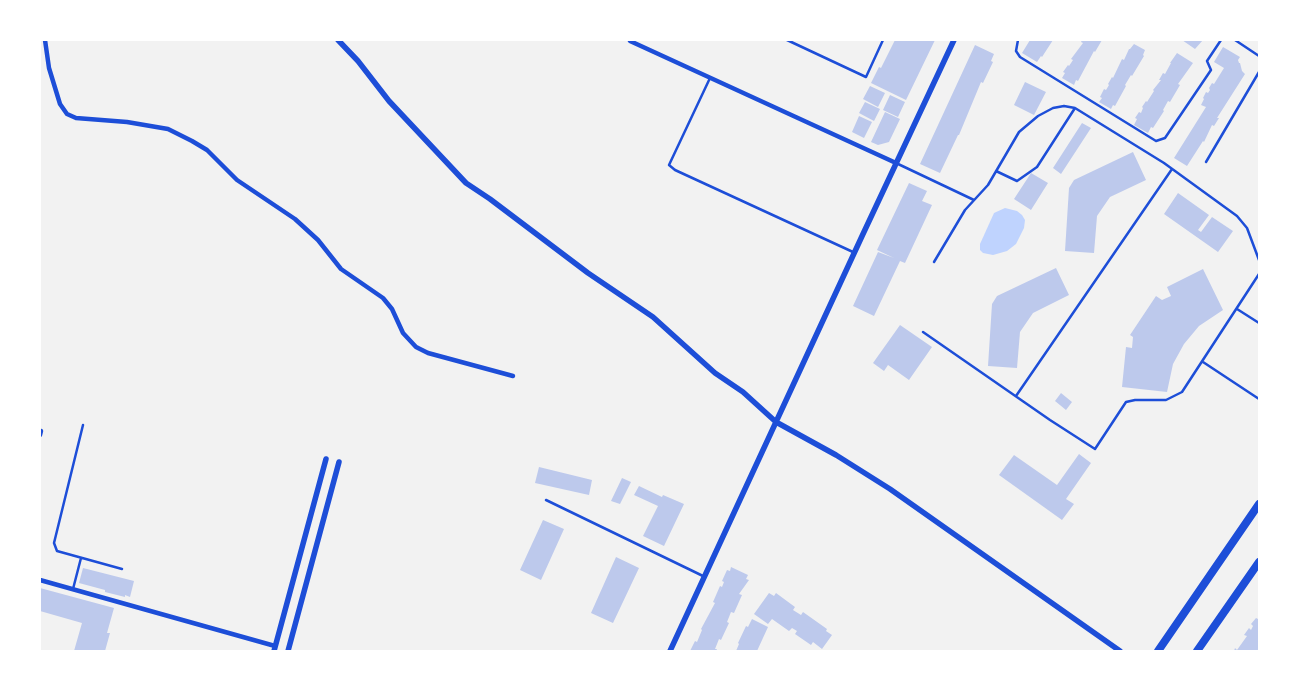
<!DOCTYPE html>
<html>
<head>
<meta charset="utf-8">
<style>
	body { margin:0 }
	#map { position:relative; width:1299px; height:691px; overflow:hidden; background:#f2f2f2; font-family:Arial,sans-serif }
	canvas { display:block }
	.frame { position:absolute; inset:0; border:41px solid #fff; pointer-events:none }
</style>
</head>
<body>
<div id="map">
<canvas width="1299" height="691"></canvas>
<div class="frame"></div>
</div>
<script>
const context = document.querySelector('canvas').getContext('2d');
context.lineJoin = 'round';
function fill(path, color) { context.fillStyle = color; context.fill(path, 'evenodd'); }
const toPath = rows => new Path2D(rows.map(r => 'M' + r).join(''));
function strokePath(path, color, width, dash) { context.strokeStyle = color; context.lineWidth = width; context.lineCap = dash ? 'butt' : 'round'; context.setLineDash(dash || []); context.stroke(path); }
const water = toPath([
	[1005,208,1017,211,1022,215,1025,220,1024,228,1016,244,1007,251,993,255,983,253,980,250,980,244,994,213]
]);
const building = toPath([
	[895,40,935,40,906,100,871,83,879,67,881,68],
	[1030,40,1053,40,1042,57,1041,56,1037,62,1022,53],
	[1082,40,1102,40,1095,52,1094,51,1078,81,1076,80,1074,85,1062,78,1065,73,1063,72,1068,65,1069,66,1073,60,1071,59,1083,43,1081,42],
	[1182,40,1203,40,1195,49],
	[1134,44,1145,50,1143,55,1144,56,1132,76,1131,75,1125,85,1126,86,1115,106,1113,105,1111,109,1099,102,1102,98,1100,97,1104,89,1106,90,1109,85,1108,84,1112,77,1113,78,1122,59,1124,60,1129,49,1130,49],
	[975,45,994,54,991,61,993,62,983,83,981,82,959,135,958,135,940,173,920,164],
	[1223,47,1240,57,1238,60,1239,63,1240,63,1242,71,1245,74,1217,118,1219,118,1214,126,1212,125,1204,142,1203,141,1187,166,1174,158,1206,107,1201,105,1204,99,1203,98,1206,92,1208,93,1210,90,1209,88,1212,83,1214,84,1224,68,1214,62],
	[1177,53,1193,63,1178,84,1180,85,1170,102,1168,101,1163,110,1164,111,1153,128,1151,127,1148,133,1134,125,1137,119,1135,118,1139,112,1141,113,1143,108,1142,107,1146,101,1147,102,1154,91,1153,90,1161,80,1159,80,1163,73,1165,74,1171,63,1170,63],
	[1025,82,1046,92,1034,115,1014,105],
	[870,86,885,93,878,107,863,99],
	[890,95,905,102,898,117,883,110],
	[865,102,880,109,874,121,859,113],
	[885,112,900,119,889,142,878,145,871,142],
	[859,116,872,122,864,138,852,132],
	[1082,123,1091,128,1061,174,1053,168],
	[1133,152,1146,180,1110,197,1097,216,1094,253,1065,251,1069,188,1074,180],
	[1031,173,1048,183,1031,210,1014,199],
	[909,183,927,191,922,201,932,205,905,263,900,261,874,316,853,306,878,252,894,258,877,250],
	[1178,193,1209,215,1198,230,1201,232,1212,217,1233,231,1218,252,1164,214],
	[1056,268,1069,295,1033,313,1020,332,1017,368,988,366,992,304,997,296],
	[1203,269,1223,310,1199,326,1184,344,1173,364,1167,392,1122,387,1126,347,1132,348,1133,337,1130,335,1156,296,1162,300,1171,296,1167,287],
	[900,325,932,347,909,380,888,365,884,371,873,363],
	[1061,393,1072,402,1066,410,1055,401],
	[1079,454,1091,463,1066,499,1074,504,1062,520,999,475,1014,455,1057,485],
	[539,467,592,480,589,495,535,483],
	[622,478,631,482,620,504,611,501],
	[639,486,662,497,663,495,684,504,664,546,643,536,658,506,634,495],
	[543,520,564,529,541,580,520,570],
	[616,557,639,568,613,623,591,613],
	[731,567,748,575,746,579,749,580,739,594,742,595,734,613,731,612,727,622,729,623,721,640,719,639,715,649,717,649,716,651,690,651,695,641,697,642,702,630,701,629,715,603,713,602,720,586,722,587,724,582,722,581,727,570,730,571],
	[83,568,134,581,130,597,125,595,125,597,105,592,105,590,79,583],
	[40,588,114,608,107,633,110,633,105,651,74,651,82,623,40,611],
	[769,593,774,596,776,593,795,607,793,610,801,615,803,612,827,629,826,631,832,635,822,649,813,642,811,645,795,634,797,631,792,628,789,631,772,619,768,624,754,614],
	[1256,618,1258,619,1259,618,1259,648,1257,651,1234,651,1235,648,1237,650,1247,636,1244,635,1249,628,1251,630,1253,626,1251,624],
	[752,619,768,627,757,651,736,651,739,644,738,643,746,626,748,627]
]);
const service = toPath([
	[787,40,866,77,883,40],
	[1018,40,1016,51,1020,57,1156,141,1165,138,1211,70,1207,61,1221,40],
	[1235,40,1259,56],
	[710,78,669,165,675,170,853,252],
	[1206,162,1259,72],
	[896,163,974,200],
	[996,171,1017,181,1037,167,1075,108],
	[934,262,965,210,988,185,1019,132,1038,116,1053,108,1064,106,1075,108,1164,163,1237,216,1247,228,1259,260],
	[1237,309,1259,323],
	[923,332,1050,420,1095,449,1126,402,1135,400,1166,400,1182,392,1259,274],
	[1203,362,1259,399],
	[1016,396,1172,169],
	[83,425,54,543,57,551,122,569],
	[546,500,703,576],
	[73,589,81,558]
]);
const minor = toPath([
	[45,40,49,68,60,104,67,114,76,118,127,122,168,129,192,141,207,150,237,180,295,219,318,240,341,269,383,298,392,309,403,333,416,347,428,353,513,376],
	[630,41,896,163],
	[40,435,41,431],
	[40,580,275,646]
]);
const tertiary = toPath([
	[338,40,358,61,389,101,466,183,490,199,588,273,653,317,715,373,743,392,776,422,836,455,890,489,1120,651],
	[274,651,326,459],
	[288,651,339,462],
	[670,651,863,234,954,40]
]);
const primary = toPath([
	[1158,651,1259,504],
	[1197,651,1259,562]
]);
fill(water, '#bfd3fe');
fill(building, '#bdc9ec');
strokePath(service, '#1d4ed8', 2.5);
strokePath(minor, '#1d4ed8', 4.5);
strokePath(tertiary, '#1d4ed8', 5.5);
strokePath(primary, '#1d4ed8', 8);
</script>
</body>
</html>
